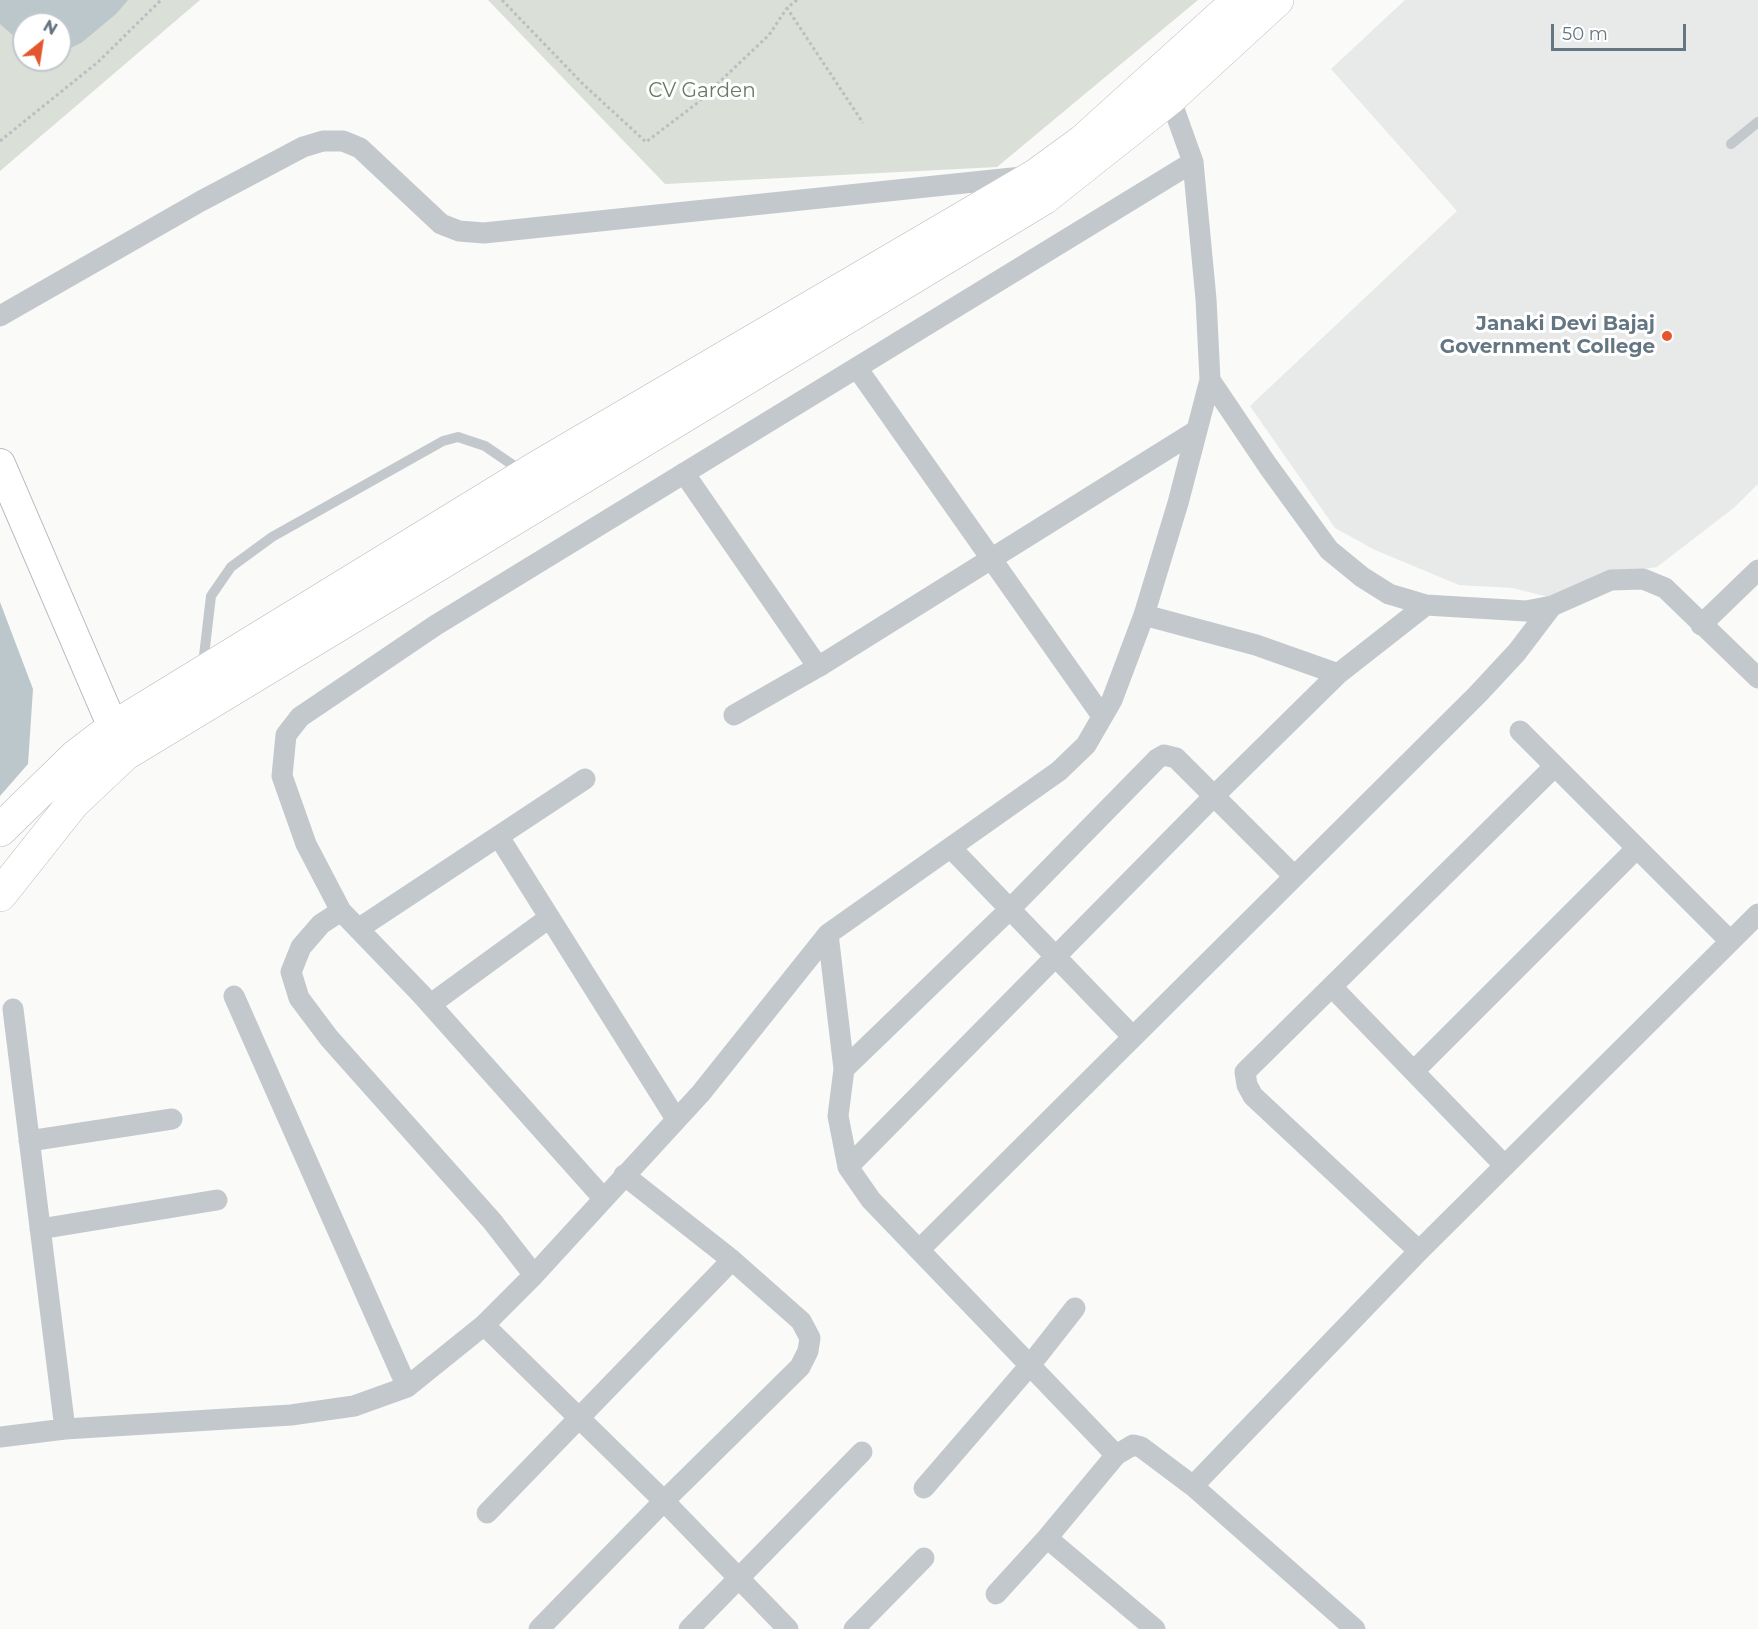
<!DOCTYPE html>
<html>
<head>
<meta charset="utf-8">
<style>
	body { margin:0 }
	#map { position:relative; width:1758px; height:1629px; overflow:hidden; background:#fafaf8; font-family:Montserrat,sans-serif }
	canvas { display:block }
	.north { position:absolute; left:12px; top:12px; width:60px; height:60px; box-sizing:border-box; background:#fff; border:2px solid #c1c8cd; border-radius:50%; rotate:30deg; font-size:16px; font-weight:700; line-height:24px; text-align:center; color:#657683 }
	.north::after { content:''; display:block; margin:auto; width:21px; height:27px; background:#e4572e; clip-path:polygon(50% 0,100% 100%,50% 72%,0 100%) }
	.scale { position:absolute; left:1551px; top:24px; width:135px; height:27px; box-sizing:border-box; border:3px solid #657683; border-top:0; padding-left:8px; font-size:18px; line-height:21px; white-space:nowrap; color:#657683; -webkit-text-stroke:4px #fff; paint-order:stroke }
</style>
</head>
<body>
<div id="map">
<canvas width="1758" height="1629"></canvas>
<div class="north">N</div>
<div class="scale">50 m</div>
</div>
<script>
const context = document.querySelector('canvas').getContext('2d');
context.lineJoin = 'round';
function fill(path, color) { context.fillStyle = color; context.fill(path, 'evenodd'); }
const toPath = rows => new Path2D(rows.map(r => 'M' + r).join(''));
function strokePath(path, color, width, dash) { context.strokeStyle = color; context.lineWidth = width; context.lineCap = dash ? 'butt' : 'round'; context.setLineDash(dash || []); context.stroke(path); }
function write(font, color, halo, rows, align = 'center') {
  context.font = font + ' Montserrat,sans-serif'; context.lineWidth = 6; context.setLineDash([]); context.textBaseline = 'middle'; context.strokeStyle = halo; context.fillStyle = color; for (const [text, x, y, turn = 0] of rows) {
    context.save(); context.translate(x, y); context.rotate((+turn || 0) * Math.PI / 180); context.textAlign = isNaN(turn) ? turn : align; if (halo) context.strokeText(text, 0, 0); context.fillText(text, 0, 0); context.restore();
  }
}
const built = toPath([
	[1405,0,1758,0,1758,484,1735,507,1657,567,1626,572,1549,597,1512,588,1459,585,1375,550,1335,528,1250,406,1457,211,1331,69]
]);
const green = toPath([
	[0,0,200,0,0,171],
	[24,24,60,24,60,60,24,60],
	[488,0,1198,0,997,167,665,184]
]);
const water = toPath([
	[0,0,128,0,116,14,81,43,60,53,60,24,24,24,24,45,0,24],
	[0,602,33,689,28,764,0,796]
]);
const path = toPath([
	[502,0,583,84,646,142,696,104,769,35,787,8],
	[797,0,787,8,863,123],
	[0,141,98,62,161,0]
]);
const lane = toPath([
	[1731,144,1758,122],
	[203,664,211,596,231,567,272,537,443,441,458,437,485,446,523,472]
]);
const street = toPath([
	[0,316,201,201,303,147,323,141,343,141,360,148,441,224,459,231,484,233,1022,177],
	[857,368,1102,716],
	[1210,380,1268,466,1329,550,1362,577,1389,594,1426,605,1526,611,1552,606,1611,580,1643,579,1665,588,1758,678],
	[684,473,818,667],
	[1144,615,1256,645,1338,674],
	[1701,625,1758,570],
	[734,715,818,667,1196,431],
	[1520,731,1730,941],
	[499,837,676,1119],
	[951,848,1133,1037],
	[341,911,321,924,301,947,291,972,299,998,329,1038,492,1221,534,1275],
	[358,929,585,779],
	[828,934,844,1069,838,1116,848,1167,871,1200,1116,1455],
	[1332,987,1505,1166],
	[234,996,407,1387],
	[431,1004,549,918],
	[13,1009,65,1429],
	[844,1069,1010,909,1157,759,1164,755,1176,758,1294,876],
	[1414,1071,1637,848],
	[29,1141,172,1119],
	[848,1167,1215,795,1338,674,1426,605],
	[604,1199,421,994,341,911,306,844,282,776,286,735,300,717,436,625,1193,162],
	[40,1229,217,1200],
	[919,1250,1478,694,1517,652,1552,606],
	[1419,1251,1253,1096,1247,1085,1245,1072,1555,766],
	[484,1325,664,1501,788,1629],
	[0,1437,65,1429,291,1415,354,1406,407,1387,484,1325,534,1275,701,1093,828,934,1059,771,1086,745,1112,700,1144,615,1178,503,1210,380,1206,299,1193,162,1170,98,1164,91],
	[1193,1486,1419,1251,1758,914],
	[924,1488,1031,1364,1075,1308],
	[487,1513,732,1260],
	[1047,1538,1155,1629],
	[996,1594,1047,1538,1116,1455,1133,1445,1141,1447,1193,1486,1355,1629],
	[539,1629,664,1501,800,1367,808,1351,810,1338,801,1321,732,1260,624,1175],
	[689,1629,862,1452],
	[854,1629,924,1558]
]);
const secondary = toPath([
	[0,464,122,748]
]);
const primary = toPath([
	[0,830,76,756,114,727,538,467,1035,176,1083,141,1239,0],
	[0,895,73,803,125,754,1044,198,1170,98,1277,0]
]);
const markers = [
	[1667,336,6,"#e4572e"]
];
const parkNames = [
	["CV Garden",702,91]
];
const poiNames = [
	["Janaki Devi Bajaj",1655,324],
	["Government College",1655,347]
];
fill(built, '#e8e9e9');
fill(green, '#dadfd7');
fill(water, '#bbc7cb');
strokePath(secondary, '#b3babf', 32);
strokePath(primary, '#b5babe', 34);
strokePath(path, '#bbbfc2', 3, [3, 3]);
strokePath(lane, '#c3c8cc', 10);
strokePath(street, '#c3c8cc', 21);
strokePath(secondary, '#fff', 30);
strokePath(primary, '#fff', 33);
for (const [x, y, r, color] of markers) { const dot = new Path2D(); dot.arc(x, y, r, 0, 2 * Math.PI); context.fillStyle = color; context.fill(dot); strokePath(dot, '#fff', 2); }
write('20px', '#687a64', '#fff', parkNames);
write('bold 20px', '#657683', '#fff', poiNames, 'right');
</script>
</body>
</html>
